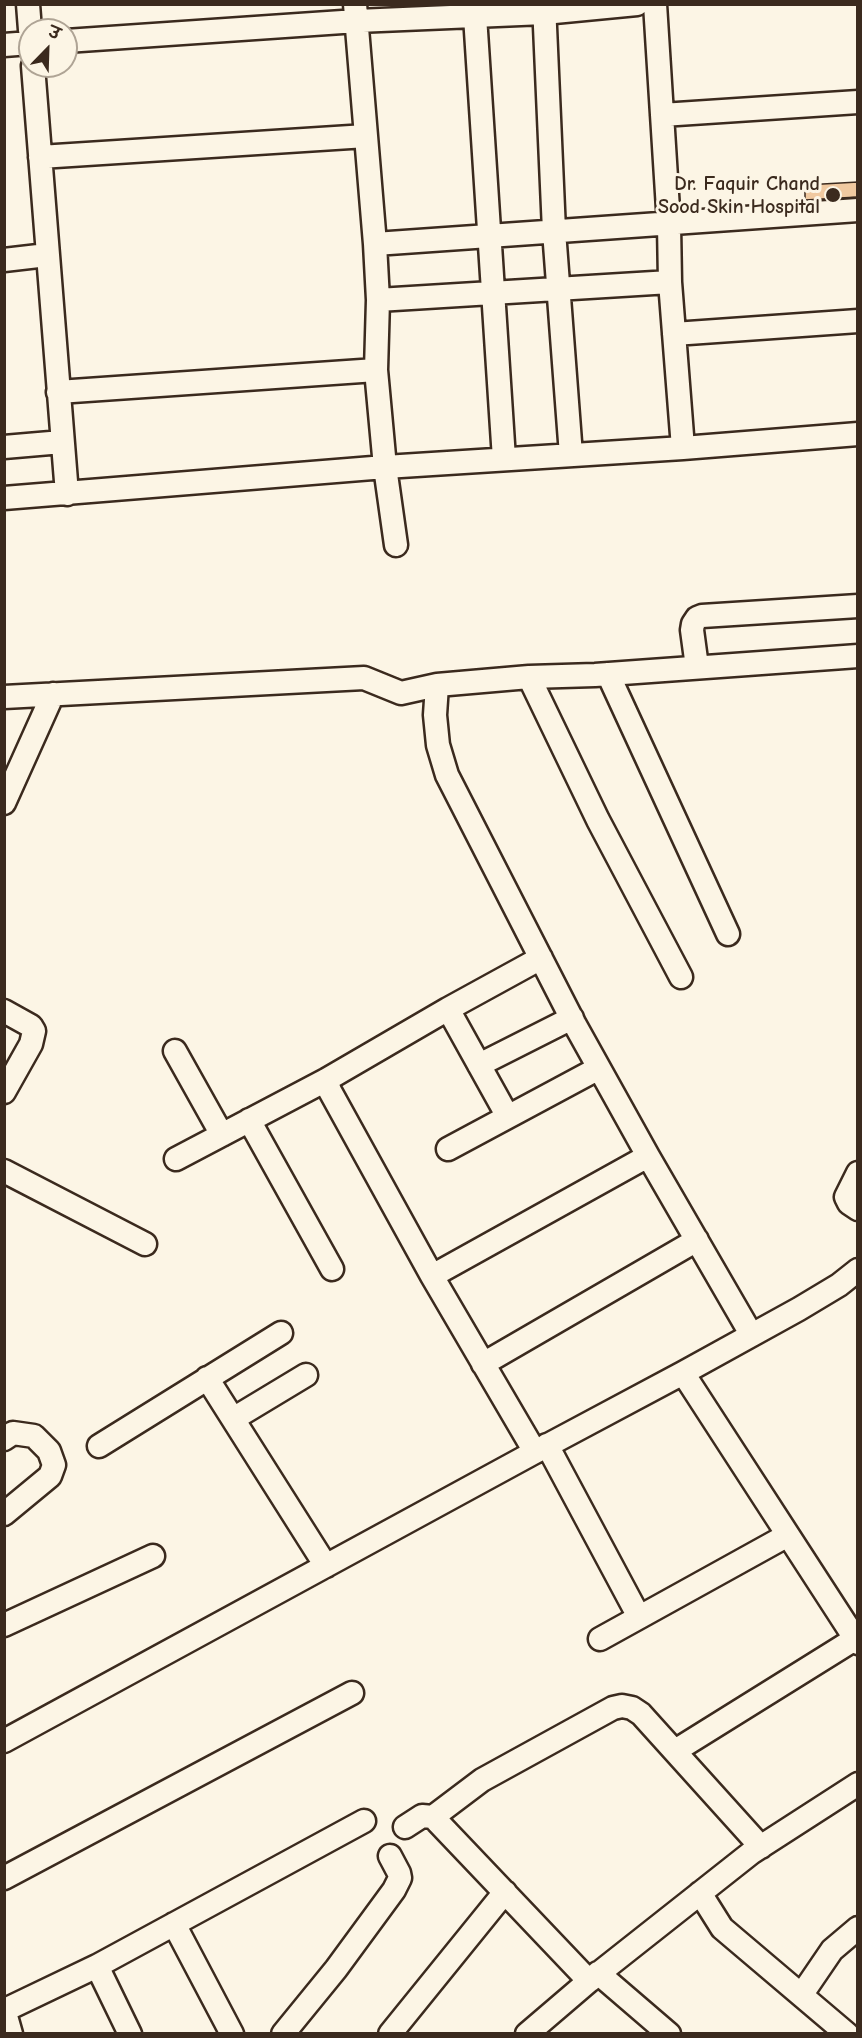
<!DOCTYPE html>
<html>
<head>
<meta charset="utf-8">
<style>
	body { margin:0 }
	#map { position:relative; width:862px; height:2038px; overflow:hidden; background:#fcf5e5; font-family:"Comic Neue","Playpen Sans Deva",sans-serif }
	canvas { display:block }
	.frame { position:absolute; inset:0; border:6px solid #3b2a1e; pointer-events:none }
	.north { position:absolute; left:18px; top:18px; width:60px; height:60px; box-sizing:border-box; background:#fcf5e5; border:2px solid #afa495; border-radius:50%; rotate:23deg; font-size:16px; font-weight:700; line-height:24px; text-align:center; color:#3b2a1e }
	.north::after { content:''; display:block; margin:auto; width:21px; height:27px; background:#3b2a1e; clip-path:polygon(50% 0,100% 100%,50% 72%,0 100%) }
</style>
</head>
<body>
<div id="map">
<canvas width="862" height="2038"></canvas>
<div class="frame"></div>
<div class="north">उ</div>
</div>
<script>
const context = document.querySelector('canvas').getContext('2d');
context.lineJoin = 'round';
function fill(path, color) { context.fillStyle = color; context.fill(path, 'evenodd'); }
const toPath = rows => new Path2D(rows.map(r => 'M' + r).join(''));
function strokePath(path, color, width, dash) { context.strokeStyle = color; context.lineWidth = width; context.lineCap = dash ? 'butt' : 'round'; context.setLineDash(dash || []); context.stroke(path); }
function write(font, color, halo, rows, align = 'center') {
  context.font = font + ' "Comic Neue",sans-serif'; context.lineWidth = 6; context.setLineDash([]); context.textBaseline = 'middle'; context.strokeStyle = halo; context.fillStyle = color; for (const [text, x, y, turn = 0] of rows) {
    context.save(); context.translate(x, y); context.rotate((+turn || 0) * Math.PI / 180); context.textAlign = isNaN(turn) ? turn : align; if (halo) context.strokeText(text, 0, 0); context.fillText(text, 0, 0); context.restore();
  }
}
const building = toPath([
	[858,182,858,197,805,200,805,185,858,182]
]);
const minor = toPath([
	[28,4,30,30],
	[544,4,554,231,571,455],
	[655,4,669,225,670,282,683,448],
	[475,16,504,459],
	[66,41,357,21,544,13,637,4],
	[4,45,30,43],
	[33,66,67,494],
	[662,115,858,102],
	[40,157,366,136],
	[375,244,858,210],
	[4,260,47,255],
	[378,300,670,282],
	[674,334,858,321],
	[58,392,376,370],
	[4,447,62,442],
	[4,498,385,467,376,370,378,300,375,244,355,4],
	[396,545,385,467,683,448,858,434],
	[697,667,692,630,693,624,697,618,702,616,858,606],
	[608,674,728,934],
	[529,677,598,820,681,977],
	[437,685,435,715,438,745,447,775,574,1023,648,1156,751,1334],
	[4,697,364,678,401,693,437,685,529,677,595,675,858,656],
	[4,803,53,694],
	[448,1009,508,1117],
	[4,1011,31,1026,34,1031,31,1044,4,1092],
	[175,1051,222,1135],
	[479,1065,572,1018],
	[326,1080,330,1091,432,1276,535,1452],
	[249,1120,332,1269],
	[448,1149,599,1068],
	[176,1159,326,1080,448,1009,541,958],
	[4,1171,145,1244],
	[858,1173,846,1197,849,1203,858,1209],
	[432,1276,648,1156],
	[483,1364,697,1240],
	[683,1373,858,1643],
	[207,1378,326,1566],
	[233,1419,306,1375],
	[4,1439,13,1433,34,1436,49,1451,54,1465,50,1476,4,1514],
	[547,1445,639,1617],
	[99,1446,281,1333],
	[4,1625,153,1556],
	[600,1639,788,1535],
	[4,1741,535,1452,683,1373,799,1309,839,1285,858,1270],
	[675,1751,858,1637],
	[433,1817,482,1780,613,1708,622,1706,632,1708,641,1714,761,1847],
	[405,1827,422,1816,433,1817,589,1981],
	[4,1878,352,1693],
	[700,1893,722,1928,847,2034],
	[174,1924,232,2034],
	[97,1966,130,2034],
	[598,1973,669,2034],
	[802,1994,832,1950,858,1928],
	[4,2009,11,2034],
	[5,2010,97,1966,364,1821],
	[283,2034,336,1969,394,1890,400,1878,399,1873,390,1856],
	[390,2034,505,1892],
	[527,2034,589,1981,751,1853,858,1784]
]);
const markers = [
	[833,195,8,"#3b2a1e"]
];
const poiNames = [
	["Dr. Faquir Chand",820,184],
	["Sood Skin Hospital",820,207]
];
fill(building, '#f0c9a0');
strokePath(building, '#3b2a1e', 1.5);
strokePath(minor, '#3b2a1e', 27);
strokePath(minor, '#fcf5e5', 22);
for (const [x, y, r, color] of markers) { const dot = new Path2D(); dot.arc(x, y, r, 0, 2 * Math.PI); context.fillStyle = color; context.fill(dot); strokePath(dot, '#fcf5e5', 2); }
write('bold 20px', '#3b2a1e', '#fcf5e5', poiNames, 'right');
</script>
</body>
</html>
